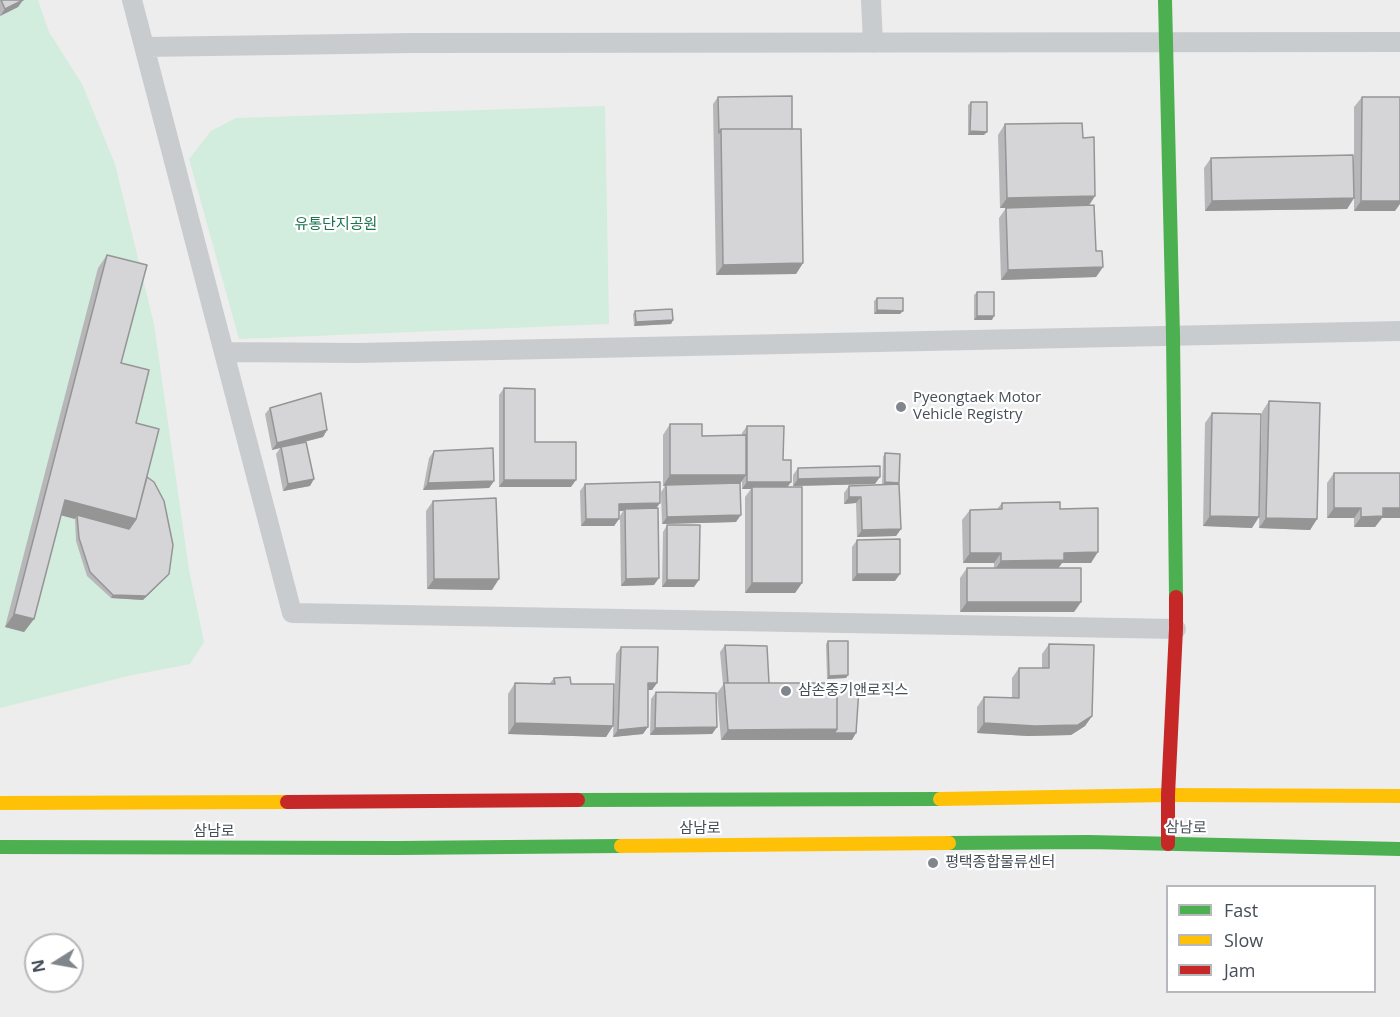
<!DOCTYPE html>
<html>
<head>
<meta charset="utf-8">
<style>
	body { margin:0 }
	#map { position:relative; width:1400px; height:1017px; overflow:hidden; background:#eeeded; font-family:"Open Sans",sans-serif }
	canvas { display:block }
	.legend { position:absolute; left:1166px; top:885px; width:210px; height:108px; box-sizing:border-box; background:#fff; border:2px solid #b5b8bc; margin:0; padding:8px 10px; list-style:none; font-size:18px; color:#464e58 }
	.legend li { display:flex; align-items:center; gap:12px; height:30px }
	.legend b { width:30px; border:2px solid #b5b8bc }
	.north { position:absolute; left:24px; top:933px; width:60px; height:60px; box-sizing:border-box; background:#fff; border:2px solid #b5b8bc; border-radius:50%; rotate:259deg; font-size:16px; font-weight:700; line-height:24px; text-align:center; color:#464e58 }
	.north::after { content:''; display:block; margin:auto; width:21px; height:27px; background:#81868c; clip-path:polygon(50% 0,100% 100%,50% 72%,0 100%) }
</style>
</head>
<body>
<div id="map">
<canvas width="1400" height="1017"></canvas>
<ul class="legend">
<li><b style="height:8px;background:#4caf50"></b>Fast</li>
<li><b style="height:8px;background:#ffc107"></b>Slow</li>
<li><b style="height:8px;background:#c62828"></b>Jam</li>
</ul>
<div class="north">N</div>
</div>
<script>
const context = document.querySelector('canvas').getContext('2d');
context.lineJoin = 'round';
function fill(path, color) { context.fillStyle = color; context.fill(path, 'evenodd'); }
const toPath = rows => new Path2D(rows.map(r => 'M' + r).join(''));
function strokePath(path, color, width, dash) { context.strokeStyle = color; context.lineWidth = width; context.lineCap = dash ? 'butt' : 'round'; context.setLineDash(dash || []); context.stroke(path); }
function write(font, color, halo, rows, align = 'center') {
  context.font = font + ' "Open Sans","Noto Sans KR",sans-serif'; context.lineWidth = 4.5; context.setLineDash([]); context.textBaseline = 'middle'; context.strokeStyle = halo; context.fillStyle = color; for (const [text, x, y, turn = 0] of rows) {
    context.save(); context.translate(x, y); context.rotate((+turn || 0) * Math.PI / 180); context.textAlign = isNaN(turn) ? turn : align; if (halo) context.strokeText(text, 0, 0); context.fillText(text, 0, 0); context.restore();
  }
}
const green = toPath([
	[0,0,38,0,49,32,82,84,115,164,154,324,189,570,204,642,190,664,128,676,0,708],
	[605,106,609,324,239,339,189,159,211,131,236,118]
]);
const street = toPath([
	[132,0,292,613,1176,629],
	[871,0,873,43],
	[145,47,413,43,1400,42],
	[224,352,357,353,1400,331]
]);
const fast = toPath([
	[1165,0,1173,335,1176,597],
	[578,800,940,799],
	[949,843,1089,842,1400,849],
	[0,847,397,848,621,846]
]);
const slow = toPath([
	[940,799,1168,795,1400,796],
	[0,803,287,802],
	[621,846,949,843]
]);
const jam = toPath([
	[287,802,578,800],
	[1168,844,1168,795,1176,629,1176,597]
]);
const wall = toPath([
	[0,0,23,0,18,7,0,16],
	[718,97,792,129,803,263,796,274,716,275,713,104],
	[1362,97,1395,211,1354,211,1354,107],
	[971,102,984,135,968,135,968,105],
	[1005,124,1083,138,1095,196,1089,206,1096,251,1103,267,1096,277,1001,280,999,218,1006,208,1000,208,998,135],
	[1211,158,1354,198,1347,209,1205,211,1204,168],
	[107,255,121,363,136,423,169,574,143,600,111,598,87,576,76,541,75,519,61,515,34,619,24,632,5,627,98,268],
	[977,292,992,320,974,320,974,295],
	[877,298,900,314,874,314,874,301],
	[635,311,673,320,671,324,634,326,633,314],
	[504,388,535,442,571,487,499,487,499,395],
	[1269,401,1317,519,1310,530,1259,528,1262,412],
	[270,408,327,430,323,437,297,444,310,486,283,491,276,454,280,448,272,450,265,414],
	[1212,413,1252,528,1203,526,1205,423],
	[670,424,702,436,742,435,742,433,747,426,783,460,791,482,787,487,802,583,795,593,745,593,745,497,751,489,742,489,742,481,740,484,736,522,662,524,661,492,665,486,663,486,663,435],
	[434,451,494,481,489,488,423,490,429,458],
	[885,453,899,483,898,484,901,529,896,536,857,537,856,503,844,504,844,493,849,486,882,485,883,457],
	[798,468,875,484,793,486,793,475],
	[1334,473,1400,473,1400,518,1382,518,1375,527,1354,527,1354,518,1327,518,1327,483],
	[585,484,657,508,654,585,621,586,620,516,623,511,619,511,619,519,614,526,581,526,580,491],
	[433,501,492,590,427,589,426,511],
	[1002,503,1060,509,1091,563,1062,563,1058,568,1081,602,1074,612,960,612,960,578,967,568,994,568,994,563,963,563,962,520,970,510,997,509],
	[667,525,694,587,662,587,663,532],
	[857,540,895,581,852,581,852,547],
	[828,641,848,675,846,678,827,679,826,644],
	[1049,644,1092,716,1085,726,1071,735,1028,736,977,733,977,707,984,697,1012,698,1012,678,1019,668,1042,668,1042,654],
	[725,645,769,683,837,687,852,740,721,740,717,693,723,685,720,652],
	[621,647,657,683,652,690,648,690,643,734,613,737,616,654],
	[554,678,571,684,613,726,606,737,508,734,508,694,515,683,550,683],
	[656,692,717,727,712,734,650,735,651,699]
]);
const shadedWall = toPath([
	[23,0,18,7,0,16,5,9],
	[970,131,987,132,984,135,968,135],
	[1095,196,1088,206,1000,208,1007,198],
	[1354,198,1347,209,1205,211,1212,201],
	[1361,201,1400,201,1400,204,1395,211,1354,211],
	[803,263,796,274,716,275,723,265],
	[1103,267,1096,277,1001,280,1008,270],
	[877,310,903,311,900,314,874,314],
	[977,316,994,316,992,320,974,320],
	[673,320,671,324,634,326,636,322],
	[327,430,323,437,272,450,277,443],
	[670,475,746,475,739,485,663,486],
	[880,477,875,484,793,486,798,479],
	[314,479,310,486,283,491,288,484],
	[504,480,576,480,571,487,499,487],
	[494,481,489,488,423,490,428,483],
	[747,482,791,482,786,489,752,487,751,489,742,489],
	[885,482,899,483,897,486,882,486],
	[849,497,861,497,856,503,844,504],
	[65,500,136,519,127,532,77,515,75,519,56,514],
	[660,503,655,510,625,509,623,511,614,511,619,504],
	[1334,508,1361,508,1354,518,1327,518],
	[1383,508,1400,508,1400,518,1382,518,1375,527,1354,527,1361,517],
	[741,515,736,522,662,524,667,517],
	[1210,516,1259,517,1252,528,1203,526],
	[1266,518,1317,519,1310,530,1259,528],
	[586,519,619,519,614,526,581,526],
	[901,529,896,536,857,537,862,530],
	[1098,552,1091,563,1062,563,1057,570,994,571,1001,561,1064,553],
	[970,553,1001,553,994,563,963,563],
	[169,574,143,600,111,598,113,595],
	[857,574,900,574,895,581,852,581],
	[659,578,654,585,621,586,626,579],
	[434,579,499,579,492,590,427,589],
	[667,580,699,580,694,587,662,587],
	[752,583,802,583,795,593,745,593],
	[967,602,1081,602,1074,612,960,612],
	[14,614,34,619,24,632,5,627],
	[848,675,846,678,827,679,829,676],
	[648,683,657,683,652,690,643,690],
	[1092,716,1085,726,1071,735,1028,736,977,733,984,723],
	[515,723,613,726,606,737,508,734],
	[648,727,643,734,613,737,618,730],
	[717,727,712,734,650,735,655,728],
	[837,729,856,733,852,740,721,740,728,730]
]);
const building = toPath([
	[1,0,23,0,5,9,1,0],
	[792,96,792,129,721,129,719,133,718,97,792,96],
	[1362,97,1400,97,1400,201,1361,201,1362,97],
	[971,102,987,102,987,132,970,131,971,102],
	[1082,123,1083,138,1094,137,1095,196,1007,198,1005,124,1082,123],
	[721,129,801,129,803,263,723,265,721,129],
	[1353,155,1354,198,1212,201,1211,158,1353,155],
	[1094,205,1096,251,1102,251,1103,267,1008,270,1006,208,1094,205],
	[107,255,147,265,121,363,149,370,136,423,159,429,136,519,65,500,34,619,14,614,107,255],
	[977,292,994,292,994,316,977,316,977,292],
	[877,298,903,298,903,311,877,310,877,298],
	[672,309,673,320,636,322,635,311,672,309],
	[504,388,535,389,535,442,576,442,576,480,504,480,504,388],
	[321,393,327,430,277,443,270,408,321,393],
	[1269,401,1320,403,1317,519,1266,518,1269,401],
	[1212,413,1261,414,1259,517,1210,516,1212,413],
	[670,424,702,424,702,436,746,435,746,475,670,475,670,424],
	[747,426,784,426,783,460,791,460,791,482,747,482,747,426],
	[306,442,314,479,288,484,281,447,306,442],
	[493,448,494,481,428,483,434,451,493,448],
	[885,453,900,454,899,483,885,482,885,453],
	[880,466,880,477,798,479,798,468,880,466],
	[1334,473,1400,473,1400,508,1383,508,1383,516,1361,517,1361,508,1334,508,1334,473],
	[147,477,154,482,164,501,173,545,169,574,146,596,113,595,90,572,79,538,77,515,129,529,136,519,147,477],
	[660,482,660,503,619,504,619,519,586,519,585,484,660,482],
	[740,483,741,515,667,517,666,485,740,483],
	[899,484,901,529,862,530,861,497,849,497,849,486,899,484],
	[752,487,802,487,802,583,752,583,752,487],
	[496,498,499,579,434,579,433,501,496,498],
	[1060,502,1060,509,1098,508,1098,552,1064,553,1064,560,1001,561,1001,553,970,553,970,510,1002,509,1002,503,1060,502],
	[658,508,659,578,626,579,625,509,658,508],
	[667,525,700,525,699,580,667,580,667,525],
	[900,539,900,574,857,574,857,540,900,539],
	[967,568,1081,568,1081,602,967,602,967,568],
	[828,641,848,641,848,675,829,676,828,641],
	[1049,644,1094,645,1092,716,1078,725,1035,726,984,723,984,697,1019,698,1019,668,1049,668,1049,644],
	[725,645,767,646,769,683,728,683,725,645],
	[621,647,658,647,657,683,648,683,648,727,618,730,621,647],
	[570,677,571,684,614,684,613,726,515,723,515,683,555,684,554,678,570,677],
	[724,683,837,683,837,729,728,730,724,683],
	[837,687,859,688,856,733,834,733,837,729,837,687],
	[656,692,716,693,717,727,655,728,656,692]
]);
const markers = [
	[901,407,6,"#81868c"],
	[786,691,6,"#81868c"],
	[933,863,6,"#81868c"]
];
const parkNames = [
	["유통단지공원",336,225]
];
const poiNames = [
	["Pyeongtaek Motor",913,398],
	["Vehicle Registry",913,415],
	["삼손중기앤로직스",798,691],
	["평택종합물류센터",945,863]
];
const streetNames = [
	["삼남로",1186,828,1],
	["삼남로",700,829],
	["삼남로",214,832]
];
fill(green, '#d2ecde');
strokePath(street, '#c9ccce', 20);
strokePath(fast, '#4caf50', 14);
strokePath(slow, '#ffc107', 14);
strokePath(jam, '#c62828', 14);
fill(wall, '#b7b7b9');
fill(shadedWall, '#959596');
fill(building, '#d5d5d7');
strokePath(building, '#959596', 1.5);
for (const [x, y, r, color] of markers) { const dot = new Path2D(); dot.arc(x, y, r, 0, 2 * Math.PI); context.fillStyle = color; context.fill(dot); strokePath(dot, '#fff', 2); }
write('15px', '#1c744f', '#fff', parkNames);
write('15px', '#464e58', '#fff', poiNames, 'left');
write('15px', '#464e58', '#fff', streetNames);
</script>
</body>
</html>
